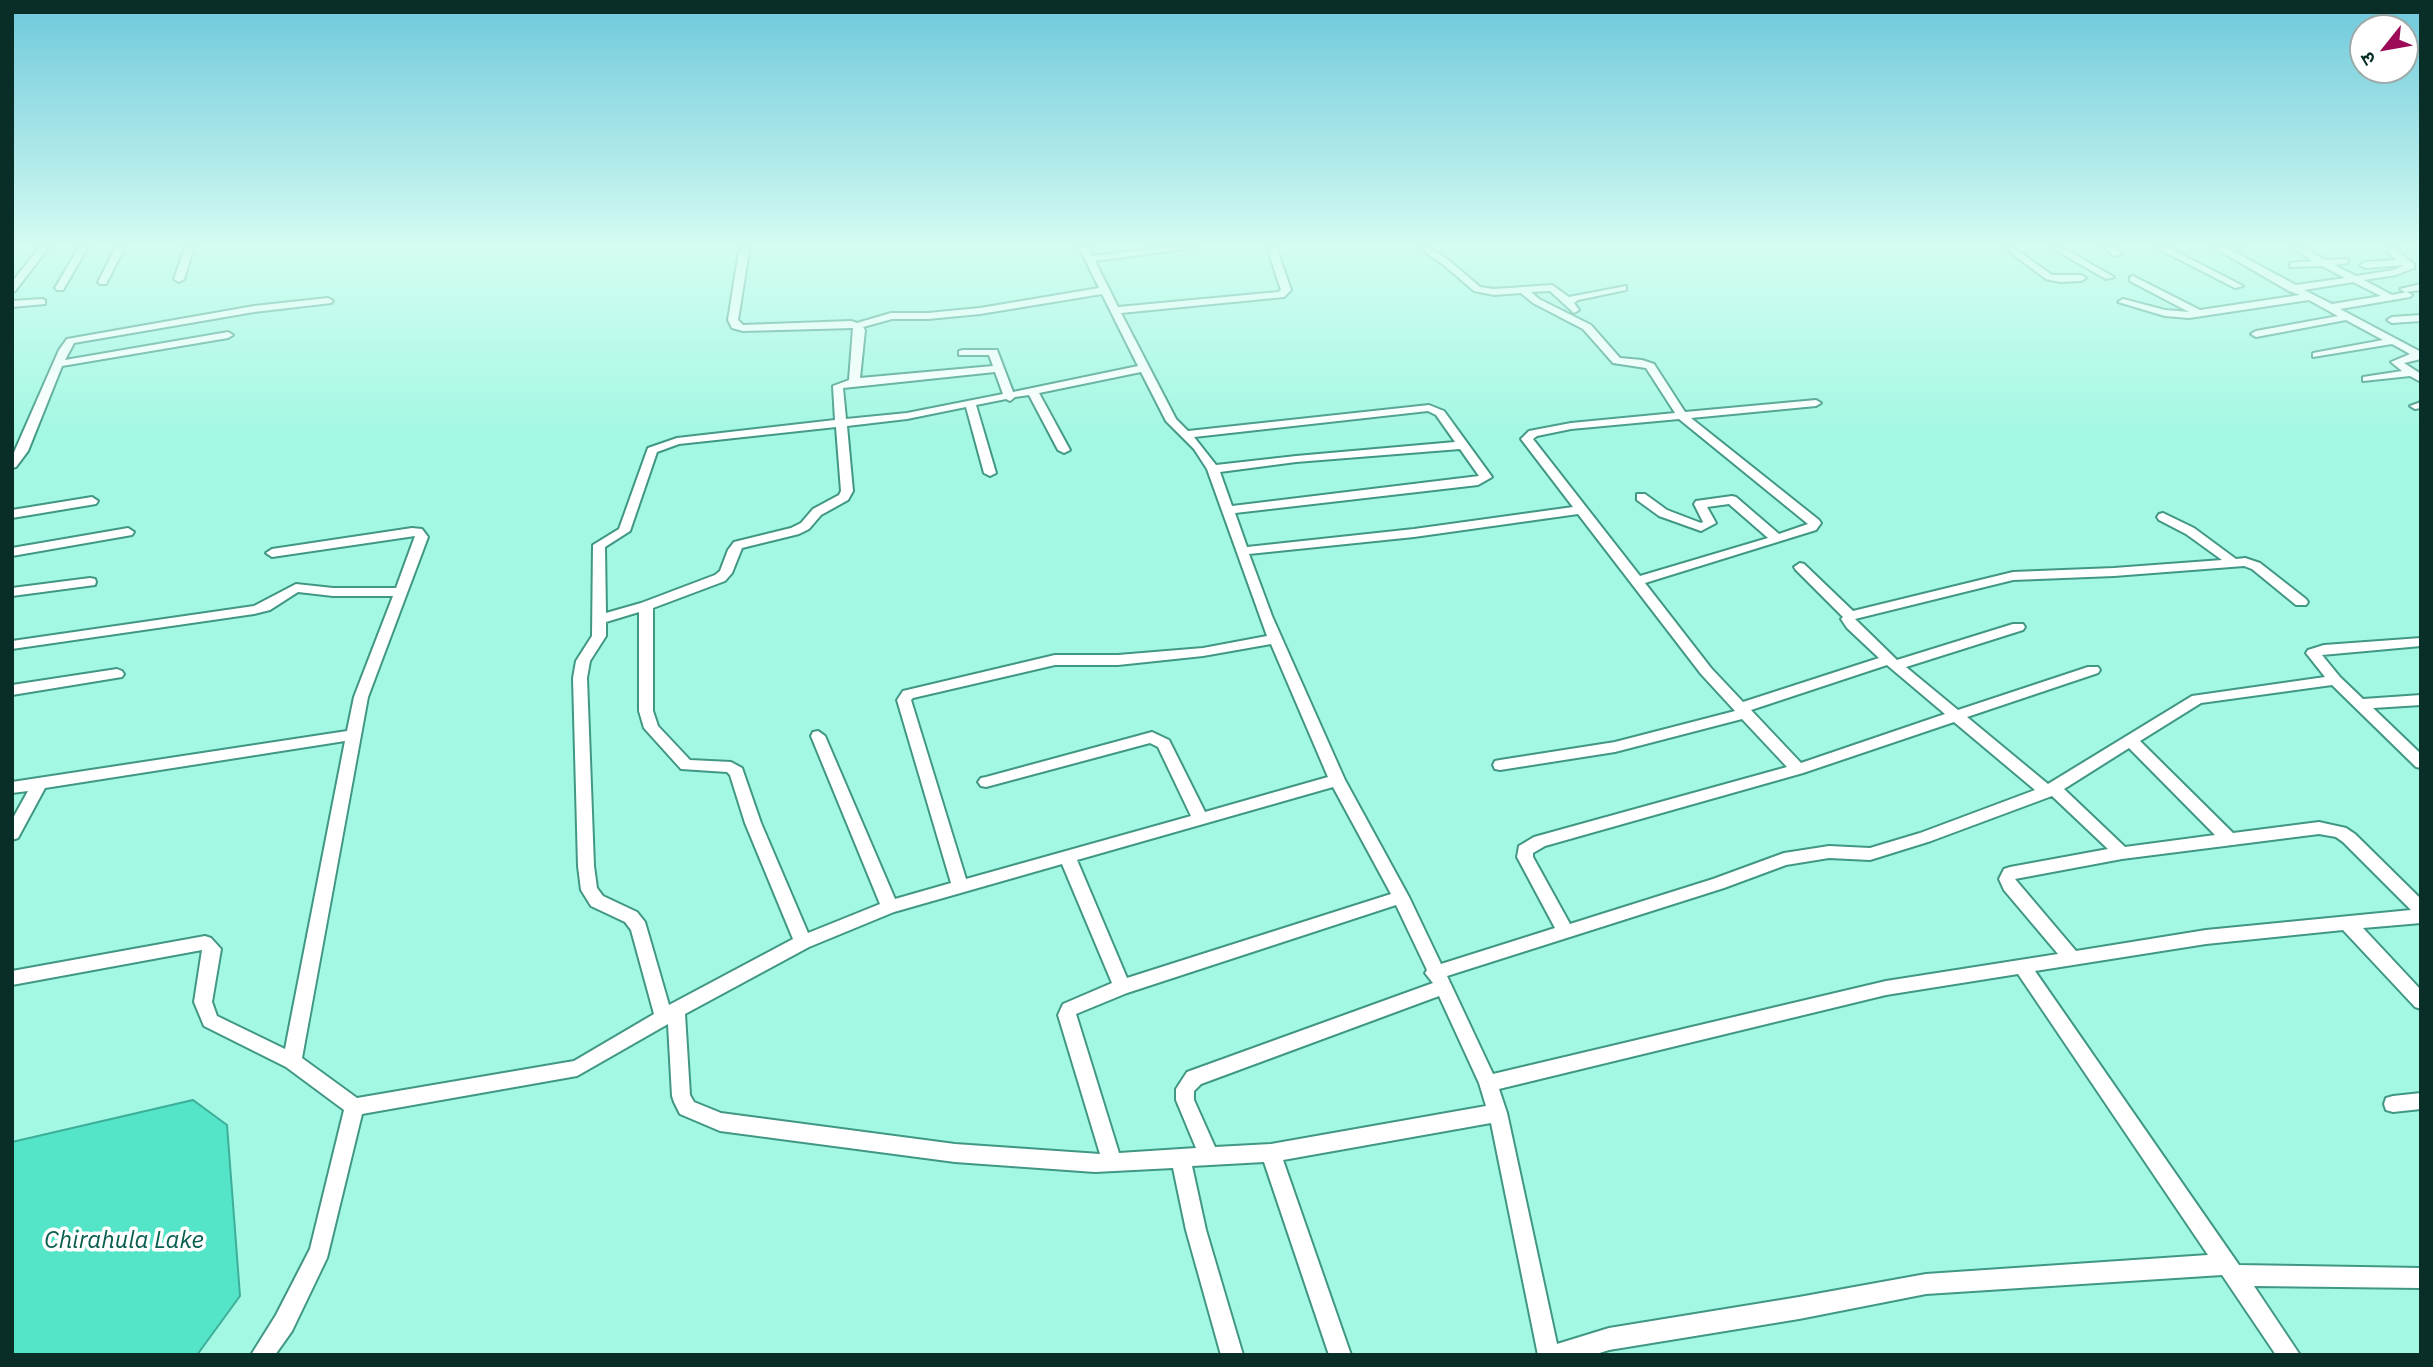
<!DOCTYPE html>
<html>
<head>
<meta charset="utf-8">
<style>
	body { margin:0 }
	#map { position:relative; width:2433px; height:1367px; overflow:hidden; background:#a2f8e3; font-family:"IBM Plex Sans","Noto Sans Devanagari",sans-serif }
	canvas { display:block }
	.frame { position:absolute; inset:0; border:14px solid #082e27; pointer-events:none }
	.north { position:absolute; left:2349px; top:14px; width:70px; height:70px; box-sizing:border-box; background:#fff; border:2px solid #9caba9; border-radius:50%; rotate:239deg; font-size:19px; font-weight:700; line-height:28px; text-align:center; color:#082e27 }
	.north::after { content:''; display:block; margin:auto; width:24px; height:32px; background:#9d0b58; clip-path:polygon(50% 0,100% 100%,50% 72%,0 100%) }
</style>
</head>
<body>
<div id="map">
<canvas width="2433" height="1367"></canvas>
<div class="frame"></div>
<div class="north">उ</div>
</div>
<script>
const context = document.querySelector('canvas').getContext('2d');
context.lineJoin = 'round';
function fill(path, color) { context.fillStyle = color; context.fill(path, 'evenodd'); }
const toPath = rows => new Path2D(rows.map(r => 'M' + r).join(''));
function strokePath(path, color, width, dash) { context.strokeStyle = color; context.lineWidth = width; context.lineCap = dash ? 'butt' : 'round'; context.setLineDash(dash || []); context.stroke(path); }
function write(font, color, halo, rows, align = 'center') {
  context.font = font + ' "IBM Plex Sans",sans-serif'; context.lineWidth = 7; context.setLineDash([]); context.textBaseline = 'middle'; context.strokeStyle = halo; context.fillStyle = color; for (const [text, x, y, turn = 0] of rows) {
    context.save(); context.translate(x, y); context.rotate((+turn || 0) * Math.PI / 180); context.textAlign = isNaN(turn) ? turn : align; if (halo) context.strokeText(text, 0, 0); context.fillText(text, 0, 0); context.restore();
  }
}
const water = toPath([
	[193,1100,227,1125,240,1296,197,1355,12,1355,12,1142,193,1100]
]);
const minor = toPath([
	[40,247,49,247,15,291,12,292,12,282,40,247],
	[79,247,88,247,63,290,57,290,55,288,79,247],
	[116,247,125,247,106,284,100,284,98,282,116,247],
	[185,247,194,247,184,279,179,282,174,279,185,247],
	[742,247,751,247,749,251,738,320,743,325,851,321,857,323,891,313,928,313,980,308,1099,288,1079,247,1088,247,1092,256,1168,247,1199,247,1095,261,1118,307,1278,292,1281,290,1267,247,1276,247,1291,290,1284,297,1121,313,1176,419,1188,431,1429,405,1444,411,1492,477,1478,485,1235,513,1247,547,1414,529,1573,507,1521,439,1529,431,1571,423,1675,413,1646,368,1613,363,1583,329,1533,303,1521,293,1494,295,1474,291,1445,266,1418,247,1429,247,1451,262,1480,287,1494,289,1552,285,1569,297,1626,286,1626,290,1578,300,1574,303,1579,310,1574,313,1550,291,1531,292,1539,299,1591,325,1620,358,1642,360,1654,364,1685,412,1816,400,1821,403,1816,406,1691,418,1819,520,1821,523,1816,530,1645,583,1711,668,1743,702,1879,658,1847,628,1841,619,1843,617,1796,570,1794,567,1800,563,1804,564,1853,611,2013,572,2114,568,2222,560,2186,534,2159,520,2157,517,2159,514,2163,513,2194,528,2236,559,2245,558,2260,563,2306,599,2308,602,2306,605,2296,605,2252,569,2244,566,2114,576,2013,580,1855,619,1897,660,2013,624,2023,624,2025,627,2023,630,1906,667,1958,710,2088,667,2098,667,2100,670,2098,673,1967,717,2048,784,2192,696,2325,677,2306,653,2308,650,2324,645,2421,638,2421,646,2322,655,2340,677,2363,699,2421,695,2421,705,2373,708,2421,754,2421,768,2416,767,2332,685,2201,703,2140,741,2233,833,2319,822,2346,828,2355,834,2421,899,2421,923,2363,928,2421,990,2421,1009,2415,1007,2343,930,2206,944,2035,971,2239,1265,2421,1268,2421,1288,2254,1286,2300,1355,2276,1355,2222,1275,1926,1294,1799,1319,1609,1350,1593,1355,1538,1355,1491,1123,1283,1160,1351,1355,1329,1355,1264,1162,1192,1166,1206,1230,1243,1355,1221,1355,1186,1230,1173,1168,1095,1172,955,1162,720,1131,680,1114,674,1102,672,1096,668,1024,577,1076,362,1114,327,1258,292,1331,275,1355,251,1355,276,1315,310,1249,344,1110,286,1067,204,1026,194,1002,202,950,12,985,12,971,205,936,211,938,221,949,212,1002,217,1016,285,1049,345,741,45,788,18,838,12,840,12,820,28,791,12,793,12,782,347,731,354,697,393,596,333,596,298,592,270,610,254,614,12,649,12,641,254,606,296,584,333,588,396,588,415,536,272,557,266,553,272,549,412,528,422,529,428,537,368,697,302,1058,357,1098,574,1061,654,1014,631,930,625,922,591,906,581,890,578,866,573,678,576,661,592,636,593,545,619,529,648,448,677,438,835,420,833,386,849,380,853,328,743,331,732,328,728,320,739,251,742,247],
	[1102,294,1138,366,1013,392,997,350,963,350,959,351,959,355,989,355,993,366,860,378,865,330,863,327,892,319,928,319,980,314,1102,294],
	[995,372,1003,394,907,413,846,419,843,388,995,372],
	[1141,372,1166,421,1194,449,1207,469,1267,636,1203,648,1118,655,1055,655,903,691,897,700,951,883,895,899,825,736,818,731,813,732,811,736,880,904,808,933,761,823,742,768,731,762,690,760,658,726,653,711,653,608,725,581,732,573,742,548,799,534,809,529,821,515,848,500,853,491,847,426,907,419,966,407,984,473,990,476,996,473,976,405,1006,399,1010,401,1015,397,1029,395,1058,450,1064,453,1070,450,1039,393,1141,372],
	[1428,411,1436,415,1455,442,1296,456,1216,465,1194,437,1428,411],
	[1679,419,1808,524,1779,534,1736,497,1732,496,1696,501,1694,504,1703,522,1701,523,1667,510,1645,494,1637,494,1637,500,1659,516,1701,531,1716,523,1707,507,1729,504,1768,538,1640,576,1533,439,1537,436,1571,429,1679,419],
	[836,427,841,491,839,495,813,509,801,523,791,528,734,542,728,550,720,571,715,575,641,603,606,613,605,547,630,531,657,452,679,444,836,427],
	[1460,449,1479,476,1232,506,1220,472,1296,462,1460,449],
	[1578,514,1701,674,1735,711,1615,742,1500,760,1495,761,1493,765,1495,769,1500,770,1615,752,1742,719,1787,767,1534,837,1519,846,1517,857,1555,928,1441,964,1409,897,1345,780,1272,616,1249,554,1414,537,1578,514],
	[639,612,639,711,644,728,681,769,727,772,730,775,745,823,793,939,669,1005,645,922,637,912,603,896,597,888,594,866,587,678,590,661,606,636,606,622,639,612],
	[1271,644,1328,777,1205,812,1169,740,1152,732,986,777,981,778,978,782,981,786,986,787,1150,743,1158,747,1191,816,966,879,911,700,913,698,1055,665,1118,665,1203,656,1271,644],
	[1887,665,1945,714,1801,763,1751,710,1887,665],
	[1954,722,2035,790,1920,833,1870,848,1829,846,1784,853,1713,879,1570,924,1533,857,1533,853,1545,846,1803,773,1954,722],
	[2129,748,2215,835,2125,847,2064,789,2129,748],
	[1333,787,1391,894,1127,978,1077,860,1333,787],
	[2052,796,2108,849,2010,867,2004,869,1999,879,2004,890,2058,954,1886,981,1493,1074,1447,976,1724,888,1786,865,1829,858,1870,860,1931,841,2052,796],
	[2319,834,2336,837,2343,842,2411,910,2206,930,2076,951,2015,879,2122,859,2319,834],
	[1062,864,1112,983,1063,1004,1058,1015,1100,1154,955,1144,721,1113,694,1102,690,1095,685,1014,809,947,894,912,1062,864],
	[1396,905,1427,970,1425,973,1433,983,1187,1072,1176,1089,1176,1100,1196,1148,1119,1153,1076,1014,1127,993,1396,905],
	[2018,974,2208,1255,1926,1274,1799,1297,1609,1328,1557,1344,1507,1113,1499,1089,1886,995,2018,974],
	[1439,996,1479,1083,1486,1106,1271,1144,1215,1147,1194,1100,1194,1091,1201,1084,1439,996],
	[2003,247,2013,247,2052,275,2081,275,2086,278,2081,281,2060,282,2046,279,2003,247],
	[2050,247,2061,247,2114,277,2106,279,2050,247],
	[2103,247,2114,247,2122,254,2114,256,2103,247],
	[2155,247,2167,247,2243,286,2235,288,2155,247],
	[2213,247,2225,247,2296,285,2345,278,2322,266,2290,267,2290,263,2313,261,2290,247,2302,247,2325,260,2348,259,2348,263,2334,265,2356,276,2394,270,2404,265,2365,268,2360,265,2365,262,2397,260,2387,252,2390,247,2399,247,2397,251,2414,264,2414,268,2396,275,2364,280,2392,295,2407,292,2412,295,2410,297,2340,309,2421,352,2421,359,2404,363,2421,374,2421,382,2410,376,2363,381,2363,377,2402,371,2391,362,2410,354,2392,344,2313,357,2313,353,2383,340,2346,320,2256,337,2251,334,2256,331,2338,316,2309,300,2189,318,2165,316,2118,302,2123,299,2165,310,2189,312,2130,281,2130,277,2133,276,2200,310,2300,295,2289,291,2213,247],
	[2353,282,2381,296,2332,304,2304,290,2353,282],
	[2236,247,2245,247,2241,250,2236,247],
	[2421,284,2421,290,2405,292,2400,289,2421,284],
	[328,298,333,301,331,303,254,312,74,343,65,360,228,332,233,335,228,338,62,366,28,451,16,467,12,468,12,457,59,350,67,339,254,306,328,298],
	[42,299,45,300,45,304,12,307,12,301,42,299],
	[2421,315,2421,321,2392,323,2387,320,2392,317,2421,315],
	[2421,402,2421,408,2415,409,2410,406,2421,402],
	[92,497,98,501,96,504,12,518,12,510,92,497],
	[128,528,134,532,132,535,12,556,12,548,128,528],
	[90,578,95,579,96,582,95,585,12,596,12,588,90,578],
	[117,669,122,671,124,674,122,677,12,695,12,685,117,669],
	[2421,1093,2421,1109,2393,1112,2386,1110,2384,1104,2386,1098,2393,1096,2421,1093]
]);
const nearWaternames = [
	["Chirahula Lake",124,1241]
];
fill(water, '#54e5c8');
strokePath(water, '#3dae98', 2);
strokePath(minor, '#409784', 4);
fill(minor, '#fff');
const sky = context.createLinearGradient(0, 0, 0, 439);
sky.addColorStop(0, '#6dc8db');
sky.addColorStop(0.56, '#d5fcf2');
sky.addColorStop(1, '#d5fcf200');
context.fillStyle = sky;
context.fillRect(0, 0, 2433, 439);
write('italic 24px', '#085e4f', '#fff', nearWaternames);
</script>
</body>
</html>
